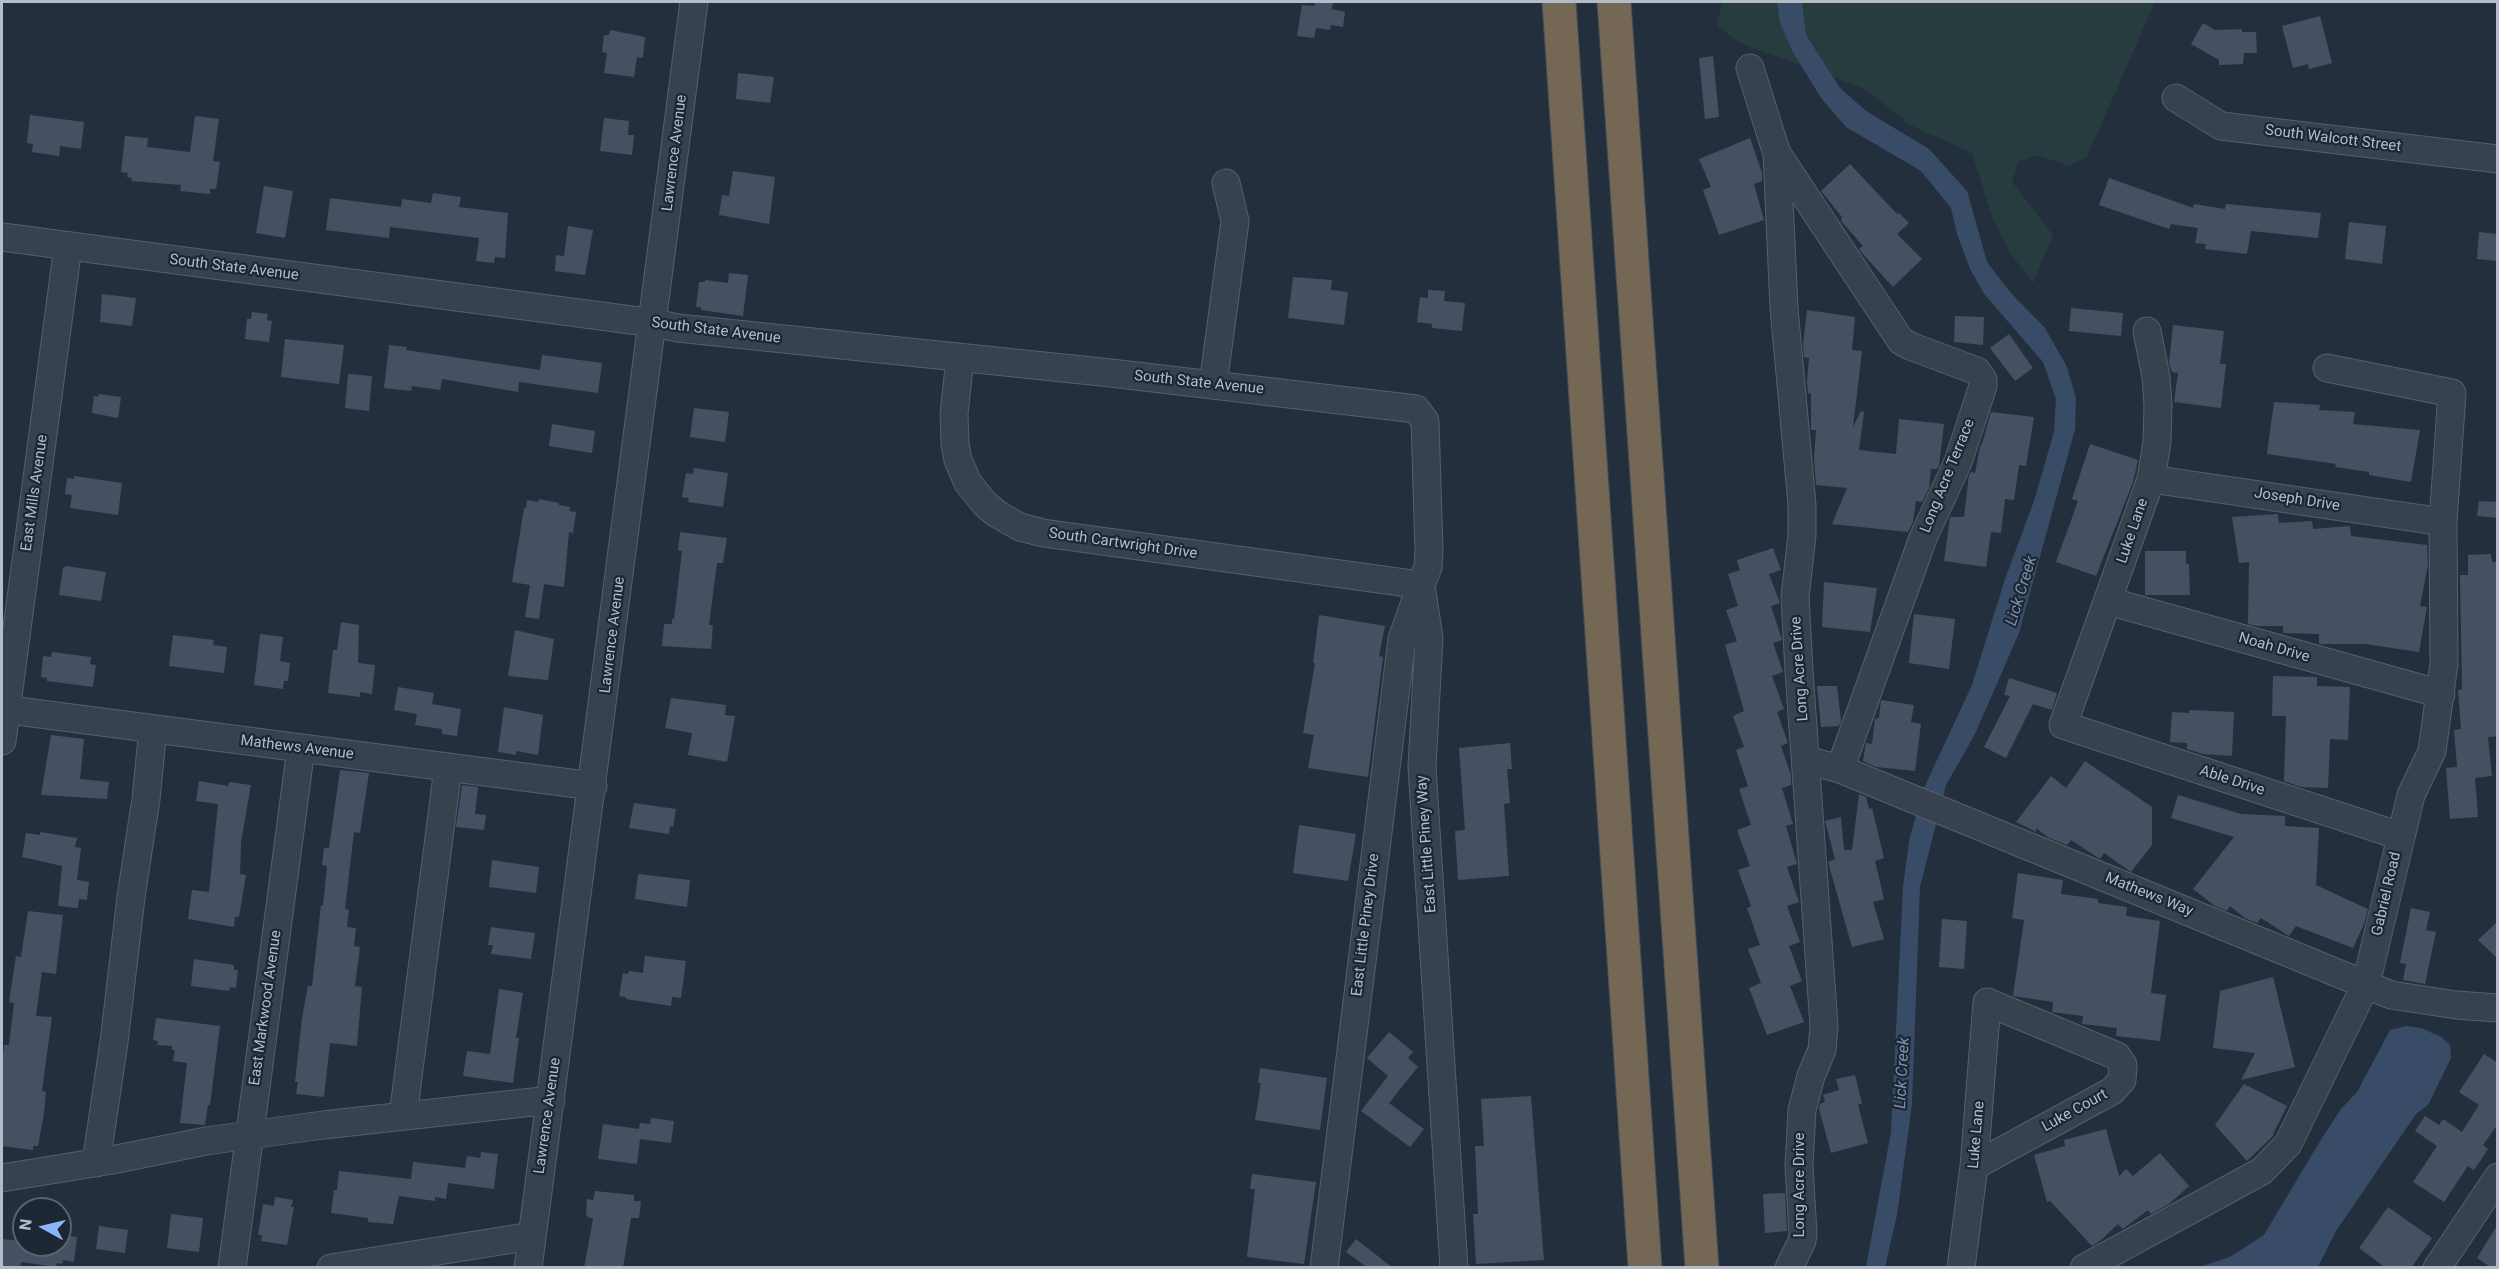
<!DOCTYPE html>
<html>
<head>
<meta charset="utf-8">
<style>
	body { margin:0 }
	#map { position:relative; width:2499px; height:1269px; overflow:hidden; background:#242f3e; font-family:Roboto,sans-serif }
	canvas { display:block }
	.frame { position:absolute; inset:0; border:3px solid #b4bcc9; pointer-events:none }
	.north { position:absolute; left:12px; top:1197px; width:60px; height:60px; box-sizing:border-box; background:#1d2633; border:2px solid #59626f; border-radius:50%; rotate:278deg; font-size:16px; font-weight:700; line-height:24px; text-align:center; color:#b4bcc9 }
	.north::after { content:''; display:block; margin:auto; width:21px; height:27px; background:#8ab4f8; clip-path:polygon(50% 0,100% 100%,50% 72%,0 100%) }
</style>
</head>
<body>
<div id="map">
<canvas width="2499" height="1269"></canvas>
<div class="frame"></div>
<div class="north">N</div>
</div>
<script>
const context = document.querySelector('canvas').getContext('2d');
context.lineJoin = 'round';
function fill(path, color) { context.fillStyle = color; context.fill(path, 'evenodd'); }
const toPath = rows => new Path2D(rows.map(r => 'M' + r).join(''));
function strokePath(path, color, width, dash) { context.strokeStyle = color; context.lineWidth = width; context.lineCap = dash ? 'butt' : 'round'; context.setLineDash(dash || []); context.stroke(path); }
function write(font, color, halo, rows, align = 'center') {
  context.font = font + ' Roboto,sans-serif'; context.lineWidth = 4.5; context.setLineDash([]); context.textBaseline = 'middle'; context.strokeStyle = halo; context.fillStyle = color; for (const [text, x, y, turn = 0] of rows) {
    context.save(); context.translate(x, y); context.rotate((+turn || 0) * Math.PI / 180); context.textAlign = isNaN(turn) ? turn : align; if (halo) context.strokeText(text, 0, 0); context.fillText(text, 0, 0); context.restore();
  }
}
const green = toPath([
	[1722,2,2155,2,2087,157,2069,166,2037,155,2018,162,2012,182,2053,235,2033,283,2010,253,1992,217,1972,153,1910,125,1865,89,1740,43,1717,26]
]);
const water = toPath([
	[1777,2,1802,2,1806,35,1840,88,1866,111,1929,149,1967,191,1987,262,2010,292,2045,328,2067,367,2076,398,2075,429,2019,633,1975,734,1946,785,1920,887,1912,1104,1897,1215,1885,1267,1866,1267,1891,1132,1903,887,1909,841,1923,790,1972,685,2005,579,2034,501,2054,432,2056,399,2043,362,1985,295,1970,269,1957,234,1951,208,1921,171,1846,127,1821,98,1793,52,1780,23],
	[2406,1026,2421,1028,2441,1037,2450,1045,2451,1058,2428,1105,2416,1114,2336,1231,2318,1267,2199,1267,2230,1257,2264,1235,2322,1138,2341,1109,2357,1092,2390,1030]
]);
const building = toPath([
	[1315,2,1333,2,1332,9,1345,12,1343,27,1331,25,1330,30,1316,28,1314,38,1297,36,1302,5,1314,6],
	[2320,16,2332,63,2309,69,2308,64,2293,68,2282,26],
	[2203,23,2215,30,2242,29,2242,32,2256,32,2257,53,2244,53,2243,64,2219,65,2219,60,2191,44],
	[610,30,645,37,643,58,637,57,634,77,604,73,607,53,602,52,604,35,609,35],
	[1713,56,1719,117,1705,119,1699,58],
	[738,73,774,77,770,103,736,99],
	[30,115,84,122,81,149,60,146,59,156,32,152,33,144,27,143],
	[195,116,219,119,213,161,220,162,216,189,210,189,210,194,180,191,181,185,131,181,132,178,127,177,128,173,121,172,125,136,148,138,147,147,190,152],
	[604,118,629,121,628,135,634,135,632,155,600,151],
	[1750,138,1762,173,1762,181,1754,184,1764,220,1719,235,1703,190,1711,187,1699,159],
	[1850,164,1897,214,1899,213,1909,223,1897,234,1922,259,1893,287,1861,252,1859,249,1863,246,1841,221,1842,217,1821,191],
	[733,171,775,177,769,224,719,215,722,195,729,196],
	[2109,178,2193,208,2194,204,2225,209,2226,204,2321,213,2318,238,2251,231,2247,254,2205,249,2206,244,2195,243,2198,228,2171,224,2169,229,2099,205],
	[264,186,293,191,285,238,256,233],
	[433,193,461,197,459,207,508,213,505,258,495,257,494,263,476,261,479,238,390,227,389,238,326,230,330,198,401,207,402,199,431,203],
	[2349,222,2386,226,2382,264,2345,259],
	[568,226,593,230,585,275,555,271,556,255,564,256],
	[2479,232,2498,234,2498,261,2477,259],
	[729,273,748,275,743,316,701,310,701,307,696,307,699,282,705,282,705,280,728,283],
	[1293,277,1332,280,1331,290,1348,292,1344,325,1288,318],
	[1428,290,1445,291,1444,301,1465,303,1462,331,1432,328,1432,324,1417,322,1420,297,1428,298],
	[102,294,136,298,132,326,100,322],
	[2071,308,2123,313,2121,336,2069,331],
	[1807,310,1855,317,1852,350,1862,351,1853,427,1861,411,1864,412,1859,450,1896,454,1899,419,1944,424,1939,466,1937,469,1931,469,1929,488,1922,502,1916,501,1913,522,1908,532,1832,524,1847,488,1816,485,1814,459,1816,430,1811,430,1811,394,1808,393,1807,382,1809,358,1804,357,1803,344],
	[252,312,268,314,267,320,272,321,269,342,245,339,247,319,251,319],
	[1955,316,1984,317,1983,345,1954,342],
	[2173,325,2224,331,2220,364,2226,364,2221,408,2174,402,2178,373,2172,372,2169,363],
	[2009,334,2033,368,2015,381,1990,348],
	[285,339,344,345,339,384,281,377],
	[389,345,407,347,406,350,540,370,542,355,602,363,598,393,519,382,518,392,442,379,440,390,412,386,411,391,384,388],
	[348,374,372,376,369,411,345,408],
	[99,394,121,397,118,418,92,413,94,396,98,397],
	[2274,402,2320,405,2319,410,2355,412,2353,424,2420,430,2411,482,2369,475,2369,472,2335,467,2336,464,2267,454],
	[694,408,729,412,725,442,690,437],
	[1991,412,2034,417,2026,466,2019,465,2014,500,2005,499,2001,533,1991,532,1986,567,1944,561,1950,517,1964,517,1969,475,1971,472,1975,473,1980,447,1982,444],
	[552,424,595,431,592,453,549,446],
	[2090,444,2138,460,2133,482,2096,576,2056,562,2078,501,2072,499],
	[694,468,728,473,723,507,688,502,689,498,682,497,686,473,693,474],
	[74,476,122,483,118,515,70,508,72,495,65,494,67,478,74,479],
	[539,499,559,503,559,505,570,507,569,511,576,512,573,533,569,532,564,587,544,584,539,619,525,617,530,585,512,582,524,508,526,508,527,500,538,502],
	[2479,501,2498,502,2498,518,2477,516],
	[2278,514,2279,523,2312,521,2313,529,2350,526,2351,536,2427,545,2428,565,2420,606,2427,607,2419,652,2365,644,2321,644,2319,643,2319,634,2283,633,2283,626,2257,626,2248,624,2249,562,2239,563,2232,517],
	[680,532,727,538,723,563,717,563,709,625,713,625,711,649,662,646,664,624,672,624,672,619,674,619,682,551,678,550],
	[1773,548,1781,570,1769,574,1780,603,1771,606,1782,640,1773,643,1783,672,1772,676,1784,709,1777,712,1788,743,1781,746,1791,775,1791,785,1782,788,1793,824,1786,826,1797,864,1787,867,1799,902,1787,906,1800,942,1789,946,1802,981,1790,986,1804,1022,1767,1035,1749,988,1761,983,1748,949,1760,945,1747,908,1751,906,1738,870,1750,866,1737,830,1751,825,1739,789,1748,786,1736,750,1744,747,1733,716,1744,711,1725,645,1737,641,1726,610,1738,606,1728,574,1740,570,1737,560],
	[2145,551,2186,551,2186,564,2189,564,2190,595,2145,595],
	[2491,554,2492,562,2498,562,2498,736,2488,737,2492,776,2475,778,2478,817,2450,819,2446,768,2457,767,2454,730,2461,729,2458,690,2462,690,2460,575,2468,575,2468,555],
	[66,566,106,572,101,601,59,595,63,568],
	[1824,582,1877,588,1870,632,1822,627],
	[1914,614,1955,619,1949,669,1909,663],
	[1319,615,1385,626,1379,656,1383,657,1368,777,1308,768,1314,735,1303,733,1315,663,1313,663],
	[341,622,359,625,358,663,375,665,372,694,360,692,360,697,328,693,333,650,337,650],
	[515,630,554,639,548,680,508,676],
	[260,634,283,637,280,661,290,663,288,681,284,681,283,689,254,685],
	[173,635,214,640,213,645,227,647,224,673,169,666],
	[52,652,91,657,90,664,96,665,93,687,47,681,47,678,41,677,43,656,51,657],
	[2273,676,2317,677,2317,686,2350,687,2348,740,2330,739,2328,788,2301,787,2284,781,2286,716,2272,716],
	[2009,678,2057,693,2052,710,2033,704,2006,758,1984,747,2010,696,2004,695],
	[1817,686,1837,686,1841,721,1839,726,1821,727],
	[398,687,434,693,432,704,461,709,457,736,442,734,442,729,415,725,417,714,394,710],
	[671,698,726,705,725,715,735,716,727,762,688,755,692,733,665,728],
	[1881,700,1914,705,1911,722,1921,724,1915,771,1876,767,1863,761,1866,743,1872,744,1875,719,1879,718],
	[504,707,543,715,538,755,516,751,516,755,498,752],
	[2189,710,2234,712,2232,756,2203,754,2187,749,2187,743,2170,742,2172,712,2189,713],
	[51,735,84,739,80,779,109,782,107,799,41,795],
	[1510,743,1512,769,1507,769,1510,803,1504,804,1509,876,1458,880,1455,831,1465,830,1459,748],
	[2085,761,2152,807,2152,845,2131,872,2104,853,2100,859,2071,840,2067,845,2049,838,2036,828,2036,832,2016,822,2051,776,2066,788],
	[340,770,369,773,360,833,354,832,345,909,349,910,347,927,356,928,354,946,360,947,355,986,362,987,357,1046,330,1043,324,1097,296,1094,298,1082,295,1082,302,1018,308,986,312,986,321,905,323,906,327,866,322,865,324,848,329,848],
	[199,781,228,786,229,782,251,785,241,842,240,874,246,875,239,917,235,917,234,927,188,919,192,890,209,892,218,804,196,801],
	[462,785,478,787,475,814,486,815,484,830,456,827],
	[1859,794,1866,797,1869,809,1872,808,1884,858,1875,861,1884,899,1873,902,1884,939,1852,947,1828,862,1835,859,1825,821,1841,817,1844,850,1852,850],
	[2178,795,2241,814,2285,816,2285,826,2319,828,2316,885,2368,909,2364,924,2353,948,2296,926,2289,936,2261,918,2257,923,2245,918,2230,906,2227,911,2215,906,2193,889,2234,837,2171,818],
	[634,803,676,809,673,827,670,826,669,834,629,828],
	[1299,825,1356,834,1348,881,1293,873],
	[40,832,77,838,75,847,81,848,77,880,89,882,87,900,79,899,78,908,58,906,62,866,22,857,26,833,40,835],
	[492,860,539,867,536,893,489,887],
	[2018,873,2063,880,2061,894,2098,899,2098,903,2127,907,2126,916,2160,921,2151,993,2166,995,2160,1041,2116,1036,2117,1028,2082,1024,2083,1016,2052,1012,2053,1002,2013,996,2024,920,2012,918],
	[638,874,690,880,687,907,635,899],
	[2411,908,2430,912,2426,930,2436,932,2425,984,2403,980,2406,964,2400,963],
	[28,911,63,915,56,974,42,972,36,1016,52,1017,42,1091,46,1092,44,1114,38,1146,33,1146,33,1150,2,1146,2,1068,4,1045,9,1045,14,1003,9,1002,16,956,21,957],
	[1942,919,1967,921,1964,969,1939,967],
	[2498,921,2498,959,2478,940],
	[491,927,535,933,531,959,491,954,493,945,488,945],
	[645,956,686,961,681,998,672,997,671,1006,626,999,626,997,619,996,623,973,628,974,629,971,643,973],
	[194,959,234,965,234,970,238,970,236,988,230,987,229,991,191,986],
	[2273,977,2295,1067,2241,1080,2255,1053,2213,1048,2220,991],
	[499,989,523,993,516,1038,519,1038,513,1083,463,1076,467,1051,490,1054],
	[156,1018,220,1026,210,1105,208,1105,205,1125,180,1123,187,1063,173,1061,175,1050,172,1050,172,1046,157,1045,158,1041,153,1040],
	[1389,1032,1413,1052,1408,1058,1418,1067,1389,1103,1424,1129,1410,1147,1361,1111,1388,1076,1367,1058],
	[2484,1054,2498,1063,2498,1124,2483,1145,2488,1149,2474,1170,2468,1166,2444,1202,2413,1182,2437,1146,2415,1131,2425,1116,2439,1125,2443,1119,2462,1132,2479,1105,2459,1092],
	[1260,1068,1327,1078,1320,1130,1255,1120,1261,1083,1258,1083],
	[1855,1075,1862,1103,1858,1105,1868,1143,1831,1153,1819,1109,1820,1104,1825,1102,1823,1095,1839,1090,1836,1079],
	[2244,1084,2287,1106,2273,1134,2274,1135,2247,1161,2215,1125],
	[1531,1096,1544,1260,1476,1264,1473,1214,1478,1214,1475,1146,1484,1146,1481,1099],
	[651,1118,674,1121,671,1143,640,1139,637,1164,598,1159,603,1124,639,1129,640,1123,650,1124],
	[2106,1129,2119,1176,2126,1169,2133,1176,2160,1153,2189,1186,2169,1204,2151,1214,2148,1210,2123,1229,2118,1224,2100,1241,2092,1246,2050,1201,2047,1202,2034,1155,2065,1146,2064,1140],
	[481,1152,498,1154,494,1189,448,1183,446,1199,435,1197,435,1201,399,1196,393,1224,368,1222,368,1218,331,1213,334,1190,337,1190,339,1171,411,1179,413,1162,465,1168,467,1156,480,1158],
	[1252,1174,1316,1182,1304,1264,1247,1257,1255,1189,1250,1189],
	[595,1191,634,1195,634,1201,641,1201,639,1218,631,1218,623,1268,584,1268,593,1219,586,1216,587,1199,593,1200],
	[1785,1193,1787,1231,1765,1233,1763,1194],
	[275,1197,293,1200,291,1207,294,1207,287,1245,261,1241,262,1235,258,1235,263,1204,274,1206],
	[2388,1207,2432,1238,2411,1268,2386,1268,2359,1248],
	[171,1214,203,1218,199,1252,167,1248],
	[2498,1224,2498,1268,2492,1268,2477,1258],
	[99,1226,128,1230,125,1253,96,1249],
	[60,1234,77,1237,74,1262,63,1260,62,1264,57,1263,56,1267,21,1262,20,1268,2,1268,2,1239,23,1241,23,1245,60,1245],
	[1356,1239,1393,1268,1368,1268,1346,1252]
]);
const minor = toPath([
	[1750,68,1777,154,1784,308,1802,505,1802,535,1795,597,1799,671,1824,1026,1822,1050,1811,1076,1802,1110,1799,1166,1803,1233,1802,1241,1789,1268],
	[2176,98,2221,126,2498,159],
	[1778,155,1901,341,1910,346,1977,371,1983,380,1983,386,1958,462,1923,538,1840,769],
	[2,237,654,323,678,328,1111,373,1416,409,1425,421,1429,551,1428,567,1421,585,1429,638,1422,767,1454,1268],
	[2147,331,2156,377,2158,405,2157,442,2151,479,2063,725,2400,836],
	[960,359,954,414,955,444,958,460,968,483,985,504,997,514,1020,527,1043,533,1421,585,1402,639,1324,1268],
	[1213,385,1235,221,1226,183],
	[2151,479,2443,522],
	[2108,601,2441,694],
	[2,709,593,786],
	[2,741,68,246],
	[1806,760,1840,769,2391,995,2456,1005,2498,1008],
	[403,1116,448,768],
	[96,1163,114,1042,131,897,146,799,153,729],
	[2,1178,112,1160,206,1141,323,1125,551,1100],
	[232,1268,301,748],
	[331,1268,532,1236],
	[528,1268,694,2],
	[1961,1268,1974,1166,1987,1002,2117,1056,2123,1065,2122,1080,2112,1091,1974,1166],
	[2084,1268,2262,1171,2288,1144,2366,984,2411,795,2432,751,2444,664,2443,522,2452,393,2327,368],
	[2437,1268,2498,1177]
]);
const highway = toPath([
	[1559,2,1645,1268],
	[1614,2,1702,1268]
]);
const streetNames = [
	["South Walcott Street",2333,139,7],
	["Lawrence Avenue",675,153,-83],
	["South State Avenue",234,268,7],
	["South State Avenue",716,331,7],
	["South State Avenue",1199,383,6],
	["Long Acre Terrace",1948,476,-68],
	["East Mills Avenue",35,493,-82],
	["Joseph Drive",2297,500,9],
	["Luke Lane",2133,531,-71],
	["South Cartwright Drive",1123,544,8],
	["Lawrence Avenue",613,635,-83],
	["Noah Drive",2274,648,16],
	["Long Acre Drive",1800,669,-94],
	["Mathews Avenue",297,748,7],
	["Able Drive",2232,781,18],
	["East Little Piney Way",1427,844,-94],
	["Gabriel Road",2387,894,-77],
	["Mathews Way",2149,895,22],
	["East Little Piney Drive",1366,925,-83],
	["East Markwood Avenue",266,1008,-82],
	["Luke Court",2075,1111,-29],
	["Lawrence Avenue",548,1116,-82],
	["Luke Lane",1977,1135,-85],
	["Long Acre Drive",1800,1185,-90]
];
const waterNames = [
	["Lick Creek",2022,591,-73],
	["Lick Creek",1903,1073,-87]
];
fill(green, '#263c3f');
fill(water, '#394c67');
fill(building, '#455162');
strokePath(minor, '#565f6c', 29);
strokePath(highway, '#434c59', 35);
strokePath(minor, '#38414e', 27);
strokePath(highway, '#746855', 33);
write('15px', '#b4bcc9', '#1d2633', streetNames);
write('italic 16px', '#7c92b1', '#1d2633', waterNames);
</script>
</body>
</html>
